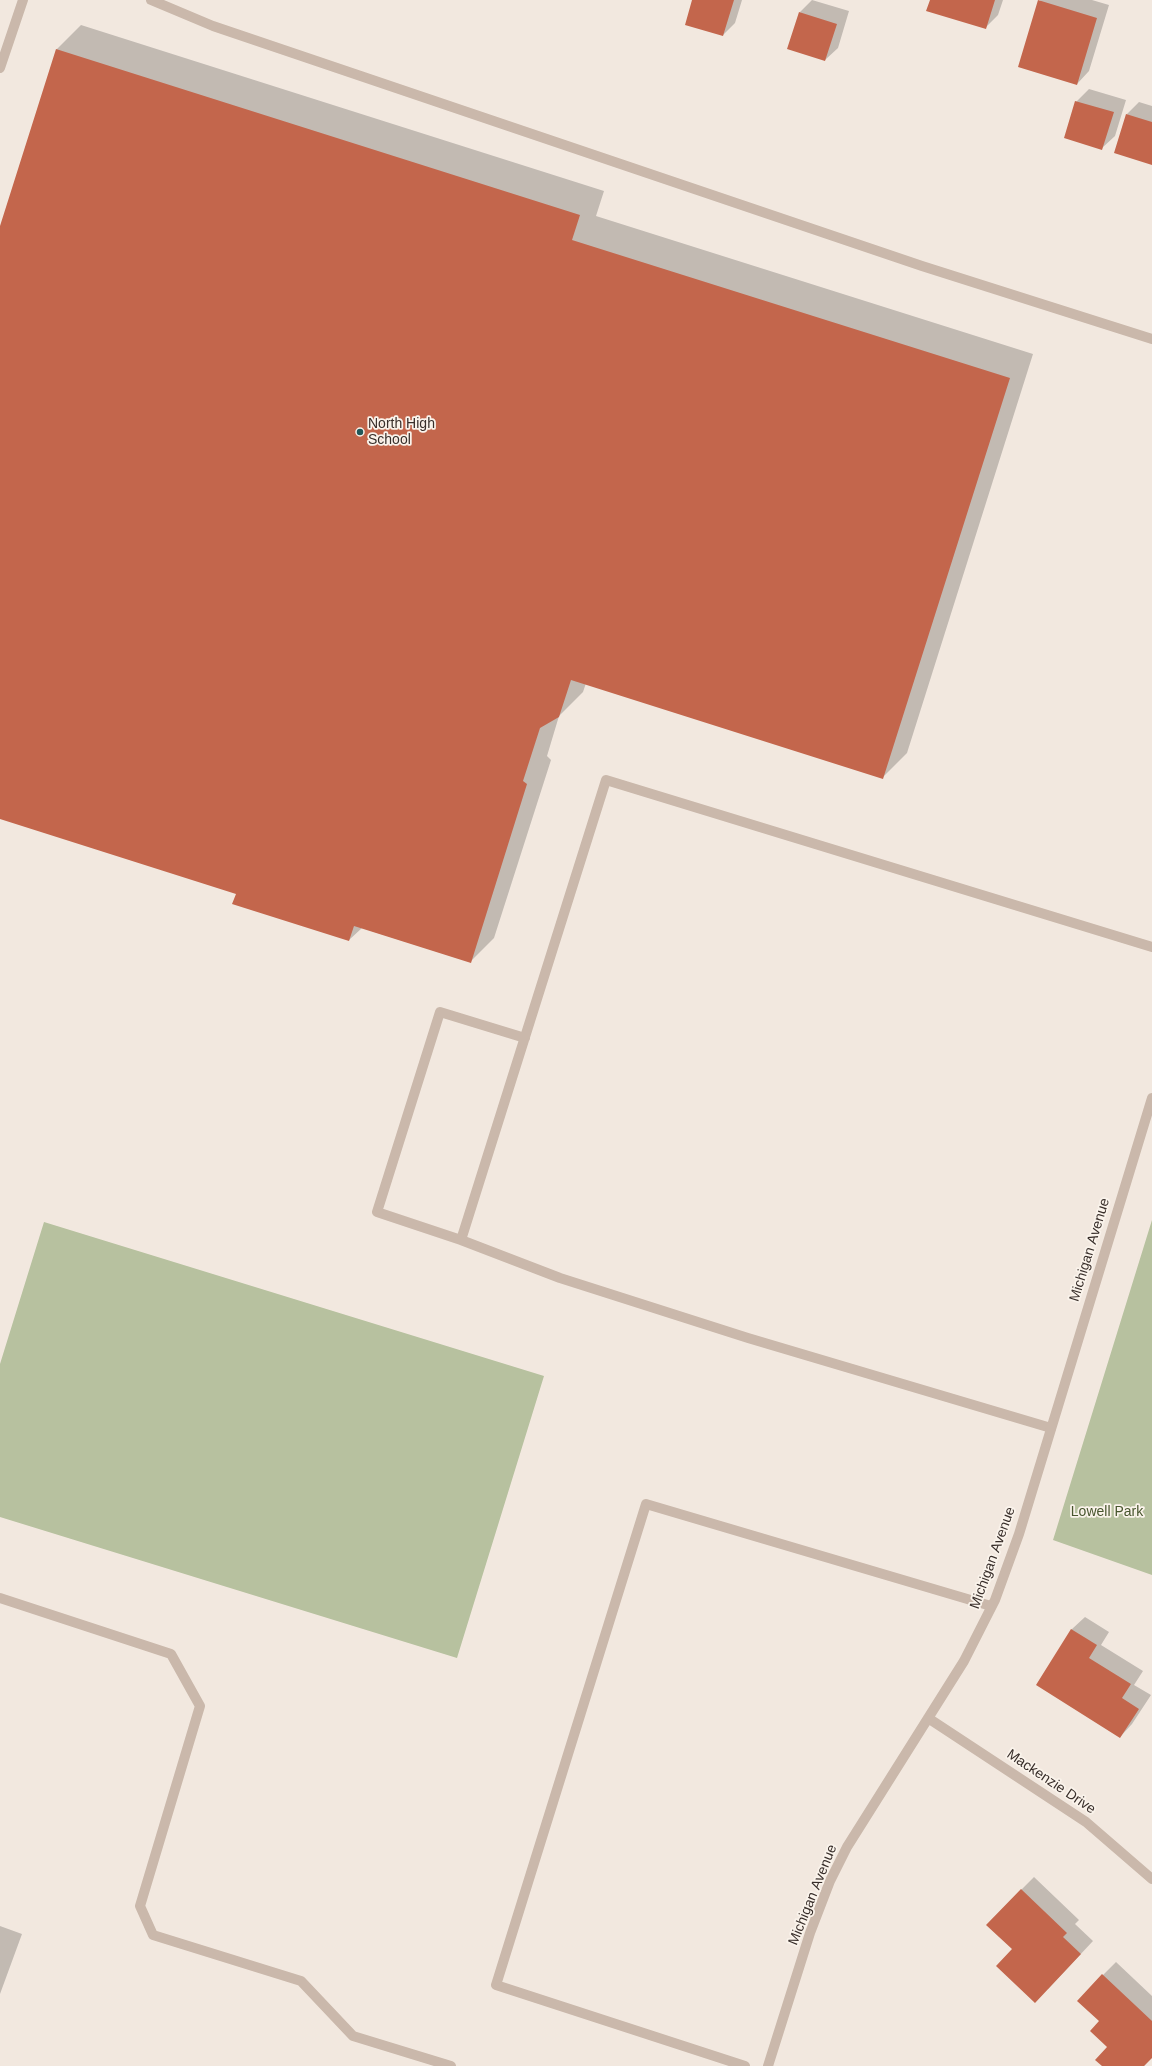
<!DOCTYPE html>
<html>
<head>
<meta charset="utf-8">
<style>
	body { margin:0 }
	canvas { display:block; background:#f2e8df }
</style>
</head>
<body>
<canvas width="1152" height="2066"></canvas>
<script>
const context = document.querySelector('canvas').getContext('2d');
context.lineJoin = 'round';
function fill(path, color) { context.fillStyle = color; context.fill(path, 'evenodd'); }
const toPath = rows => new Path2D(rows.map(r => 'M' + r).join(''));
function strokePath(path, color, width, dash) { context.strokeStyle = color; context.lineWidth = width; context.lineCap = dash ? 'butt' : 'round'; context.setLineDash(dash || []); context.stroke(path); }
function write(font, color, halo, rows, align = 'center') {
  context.font = font + ' Helvetica,sans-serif'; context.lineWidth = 3.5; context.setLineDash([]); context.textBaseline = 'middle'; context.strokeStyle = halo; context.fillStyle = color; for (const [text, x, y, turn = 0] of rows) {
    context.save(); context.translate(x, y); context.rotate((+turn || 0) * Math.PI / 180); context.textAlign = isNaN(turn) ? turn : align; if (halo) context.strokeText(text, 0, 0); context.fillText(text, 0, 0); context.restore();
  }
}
const green = toPath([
	[1152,1220,1152,1575,1053,1540],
	[44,1222,544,1376,457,1658,0,1517,0,1364]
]);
const shadow = toPath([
	[693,0,742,0,735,23,723,35],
	[812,0,849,11,838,48,825,60,800,12],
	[931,0,1003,0,998,15,985,28],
	[1040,0,1092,0,1109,5,1089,71,1077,84],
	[81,25,604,191,596,216,1033,354,907,753,883,777,586,683,583,692,559,716,547,756,551,760,494,938,470,962,362,928,349,940,237,893,0,818,0,229,57,49],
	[1089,89,1126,100,1115,136,1102,148,1076,102],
	[1139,102,1152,106,1152,164,1127,114],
	[1085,1617,1109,1632,1101,1645,1143,1671,1134,1685,1151,1695,1132,1724,1120,1737,1037,1684,1072,1629],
	[1034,1877,1079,1920,1075,1924,1093,1941,1048,1989,1013,1949,1021,1890],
	[0,1926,22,1934,0,1994],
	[1116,1962,1152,1996,1152,2057,1144,2066,1103,2066,1108,2047,1100,2021,1103,1975]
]);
const building = toPath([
	[692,0,734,0,723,36,685,25],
	[930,0,995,0,986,29,926,11],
	[1038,0,1097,18,1077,85,1018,67],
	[799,12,837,24,825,61,787,49],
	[56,49,580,215,572,240,1010,378,883,779,571,680,559,717,540,728,523,781,527,784,471,963,354,926,349,941,232,904,236,894,0,819,0,226],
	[1075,101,1114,112,1102,150,1064,138],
	[1126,114,1152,122,1152,165,1114,153],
	[1071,1629,1097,1645,1089,1658,1131,1684,1122,1698,1139,1709,1120,1738,1036,1685],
	[1021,1889,1067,1933,1063,1937,1081,1954,1035,2003,996,1966,1012,1949,986,1925],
	[1102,1974,1152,2021,1152,2058,1144,2066,1102,2066,1095,2060,1107,2047,1090,2031,1099,2021,1077,2001]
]);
const service = toPath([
	[151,0,213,26,467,112,922,266,1152,339],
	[0,68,23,0],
	[461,1240,377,1212,440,1012,525,1038],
	[1051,1428,748,1338,560,1278,461,1240,606,780,1152,947],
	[0,1598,171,1654,200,1706,140,1906,153,1935,301,1981,353,2036,451,2066],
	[745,2066,496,1985,646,1504,991,1606]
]);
const minor = toPath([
	[928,1718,1086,1822,1152,1879],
	[768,2066,810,1933,830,1881,847,1847,964,1661,995,1600,1019,1534,1152,1098]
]);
const markers = [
	[360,432,4,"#205759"]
];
const poiNames = [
	["North High",368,424],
	["School",368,440]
];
const streetNames = [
	["Michigan Avenue",1090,1250,-73],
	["Michigan Avenue",993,1558,-70],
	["Mackenzie Drive",1051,1782,34],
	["Michigan Avenue",813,1895,-68]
];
const parkNames = [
	["Lowell Park",1107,1512]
];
fill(green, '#b7c19f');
fill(shadow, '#0003');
fill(building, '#c3664c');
strokePath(service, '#cab8ab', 10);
strokePath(minor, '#cab8ab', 10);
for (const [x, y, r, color] of markers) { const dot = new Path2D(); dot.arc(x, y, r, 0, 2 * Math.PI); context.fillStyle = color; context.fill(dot); strokePath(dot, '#faf3eb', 1.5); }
write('14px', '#382e2a', '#faf3eb', poiNames, 'left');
write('14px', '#382e2a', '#faf3eb', streetNames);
write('14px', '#48562e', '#faf3eb', parkNames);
</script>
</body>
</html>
